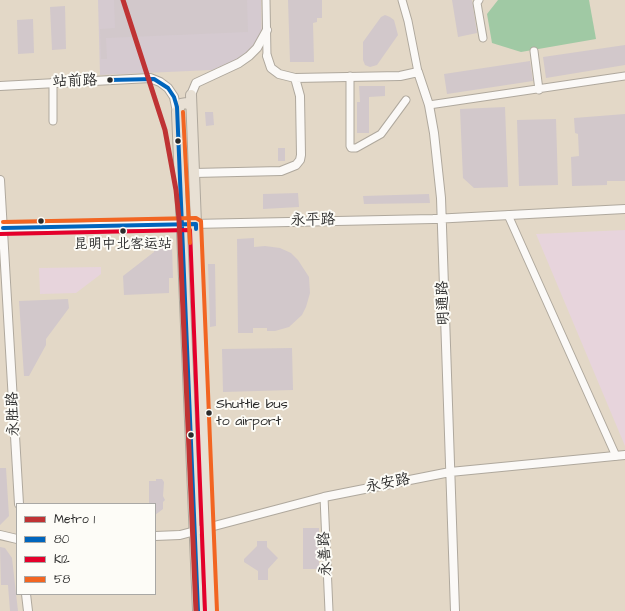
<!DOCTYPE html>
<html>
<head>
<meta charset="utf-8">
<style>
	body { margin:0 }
	#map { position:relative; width:625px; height:611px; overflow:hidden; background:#e3d8c7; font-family:"Architects Daughter",sans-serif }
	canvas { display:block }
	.legend { position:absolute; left:16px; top:503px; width:140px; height:92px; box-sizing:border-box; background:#fdfcf7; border:1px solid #a9a8a5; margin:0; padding:5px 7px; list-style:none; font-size:12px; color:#2b2b2b }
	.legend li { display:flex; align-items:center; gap:8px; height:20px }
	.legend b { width:20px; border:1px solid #a9a8a5 }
</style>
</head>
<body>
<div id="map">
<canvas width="625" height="611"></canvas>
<ul class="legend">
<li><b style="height:5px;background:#bf3334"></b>Metro 1</li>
<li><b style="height:5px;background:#0065bd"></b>80</li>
<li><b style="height:5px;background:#e4002b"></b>K12</li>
<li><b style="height:5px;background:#f26522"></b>58</li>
</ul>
</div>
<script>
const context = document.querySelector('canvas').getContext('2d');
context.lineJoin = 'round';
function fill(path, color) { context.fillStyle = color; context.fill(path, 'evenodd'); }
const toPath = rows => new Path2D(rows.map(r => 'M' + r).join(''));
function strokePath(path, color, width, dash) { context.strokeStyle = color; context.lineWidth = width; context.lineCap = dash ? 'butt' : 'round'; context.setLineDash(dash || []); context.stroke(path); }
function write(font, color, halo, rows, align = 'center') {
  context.font = font + ' "Architects Daughter","LXGW WenKai TC",sans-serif'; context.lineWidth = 4; context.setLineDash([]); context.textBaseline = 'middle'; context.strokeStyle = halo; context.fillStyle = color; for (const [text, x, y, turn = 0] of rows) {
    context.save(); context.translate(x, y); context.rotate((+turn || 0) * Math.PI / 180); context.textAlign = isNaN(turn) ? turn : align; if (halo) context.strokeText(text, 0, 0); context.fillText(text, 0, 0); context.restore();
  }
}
const built = toPath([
	[625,230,625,446,536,234],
	[101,267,101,274,76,293,40,294,39,268]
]);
const industrial = toPath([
	[98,0,261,0,262,49,212,70,100,75]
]);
const forest = toPath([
	[498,0,589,0,596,39,521,52,492,43,487,14]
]);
const building = toPath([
	[114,0,247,0,248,32,106,38,107,59,101,59,100,29,115,28],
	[288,0,322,0,322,18,317,18,317,22,313,23,314,62,290,62],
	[452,0,472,0,477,33,458,37],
	[65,6,66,49,52,50,50,7],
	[385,15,390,17,394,20,398,35,377,65,370,67,365,65,363,60,363,42,381,17],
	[33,19,34,53,18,54,17,20],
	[625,45,625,65,546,78,543,57],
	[530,61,533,81,447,94,444,74],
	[359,86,385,86,385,96,369,97,369,133,357,133,357,102,360,102],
	[505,107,508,187,474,188,463,178,460,109],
	[205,112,213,112,214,125,206,126],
	[625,114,625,181,607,181,607,185,572,186,571,157,579,156,578,134,575,133,574,118],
	[556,119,558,185,519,186,517,120],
	[278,148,285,148,285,161,278,161],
	[298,193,299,207,263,209,263,194],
	[429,194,430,203,364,204,363,196],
	[254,238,254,247,265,246,280,248,291,253,298,260,309,277,310,293,306,307,302,315,289,327,275,331,267,331,267,328,253,328,253,333,238,333,237,239],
	[154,247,172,247,173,278,169,278,169,293,124,295,123,276,154,252],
	[208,264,215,264,216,326,210,327],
	[68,299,69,308,46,339,46,345,29,376,24,376,19,301],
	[292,348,293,390,223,392,222,349],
	[0,468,6,468,9,516,0,525],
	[156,479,162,479,164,482,163,496,165,500,163,502,163,509,155,515,155,504,149,504,149,481,156,481],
	[303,528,319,528,319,569,303,569],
	[257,541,267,541,267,547,278,558,268,569,268,580,258,580,258,571,244,562,244,559,257,546],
	[0,547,5,548,12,558,18,611,10,611,8,585,1,585]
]);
const minor = toPath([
	[266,0,267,56],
	[402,0,408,21,418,72],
	[479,0,477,3,483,38],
	[534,51,539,90],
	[350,76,350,146,351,148,356,148,381,134,406,100],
	[53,82,53,121],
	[429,105,625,76],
	[508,215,616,456],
	[324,497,329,611]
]);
const tertiary = toPath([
	[267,56,271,68,279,74,295,78,400,76,418,72,429,105,434,133,441,198,455,611],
	[0,86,150,78,160,82,168,88,174,97,177,112],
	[191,95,196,83,239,63,249,56,257,48,267,30],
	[194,173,281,171,296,165,300,160,301,155,300,96,295,78],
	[0,180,19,504],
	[0,228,433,219,625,209],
	[0,535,17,539],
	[155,536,180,535,324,497,450,472,625,455],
	[26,594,28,611]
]);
const primary = toPath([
	[191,95,211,611],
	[191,106,187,103,181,104,177,112,198,611]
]);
const bus1 = toPath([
	[110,80,154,79,168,88,174,97,177,107,198,611],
	[3,228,196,224,196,229]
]);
const bus2 = toPath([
	[0,234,190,230,205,611]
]);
const bus3 = toPath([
	[183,112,190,243],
	[3,222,196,218,201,221,217,611]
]);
const metro1 = toPath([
	[123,0,165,130,176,190,179,219,196,611]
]);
const markers = [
	[110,80,3.5,"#2b2b2b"],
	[178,141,3.5,"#2b2b2b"],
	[41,221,3.5,"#2b2b2b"],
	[123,231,3.5,"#2b2b2b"],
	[209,413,3.5,"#2b2b2b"],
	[191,435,3.5,"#2b2b2b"]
];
const busNames = [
	["昆明中北客运站",123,245],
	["Shuttle bus",216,405,"left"],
	["to airport",216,422,"left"]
];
const streetNames = [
	["站前路",75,82,-2],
	["永平路",313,221,-1],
	["明通路",444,303,-92],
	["永胜路",14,414,-92],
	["永安路",388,484,-11],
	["永善路",326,554,-93]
];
fill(built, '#e7d4dc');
fill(industrial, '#d5cad0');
fill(forest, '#a0c9a4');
fill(building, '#d2c8cb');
strokePath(minor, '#afa89d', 9);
strokePath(tertiary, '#afa89d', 10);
strokePath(primary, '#afa89d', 12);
strokePath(minor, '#fbf9f7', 7);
strokePath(tertiary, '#fbf9f7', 8);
strokePath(primary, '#e8e0d4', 10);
strokePath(bus1, '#0065bd', 4);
strokePath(bus2, '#e4002b', 4);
strokePath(bus3, '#f26522', 4);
strokePath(metro1, '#bf3334', 5);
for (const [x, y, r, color] of markers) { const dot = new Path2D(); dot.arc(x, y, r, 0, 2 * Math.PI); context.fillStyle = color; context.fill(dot); strokePath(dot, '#fdfcf7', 1.5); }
write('14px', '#2b2b2b', '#fdfcf7', busNames);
write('15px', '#2b2b2b', '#fdfcf7', streetNames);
</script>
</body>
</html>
